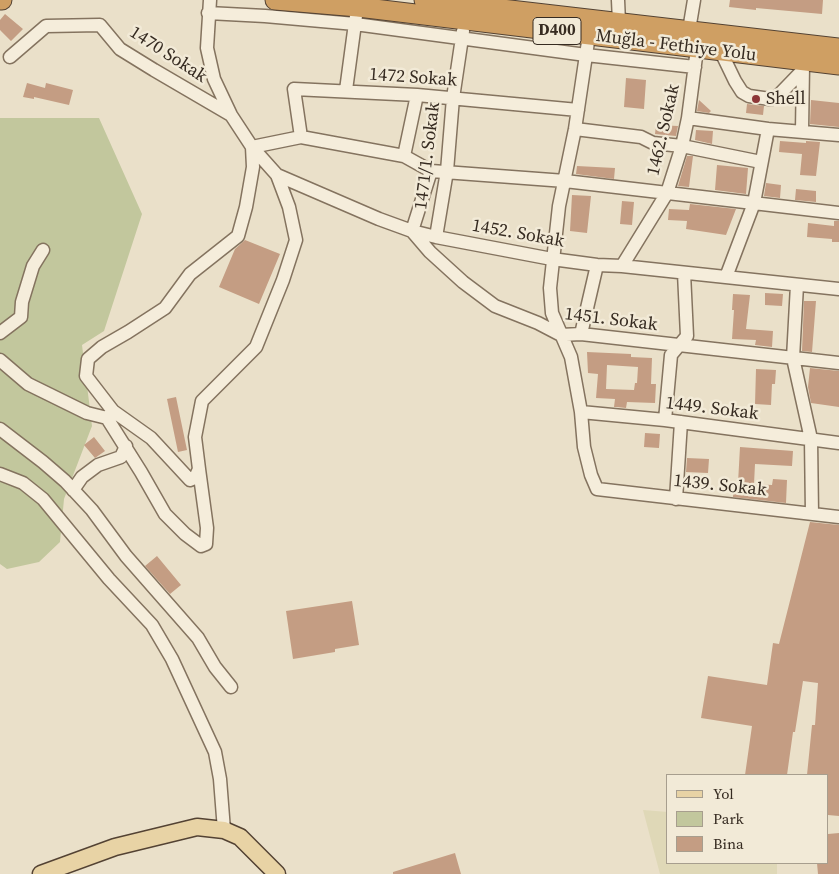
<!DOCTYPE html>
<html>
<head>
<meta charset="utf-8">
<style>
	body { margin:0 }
	#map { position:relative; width:839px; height:874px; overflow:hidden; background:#eae0c9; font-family:"Source Serif 4",serif }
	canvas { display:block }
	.legend { position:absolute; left:666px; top:774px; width:162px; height:90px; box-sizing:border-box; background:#f2ead7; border:1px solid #a79e8e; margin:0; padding:6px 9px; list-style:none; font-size:15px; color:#362b21 }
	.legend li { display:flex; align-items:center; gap:10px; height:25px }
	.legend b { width:25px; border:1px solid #a79e8e }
</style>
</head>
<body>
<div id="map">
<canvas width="839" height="874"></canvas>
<ul class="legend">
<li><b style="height:6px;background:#e8d3a5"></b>Yol</li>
<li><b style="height:14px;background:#c2c79d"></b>Park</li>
<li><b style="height:14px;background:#c49d83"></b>Bina</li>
</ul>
</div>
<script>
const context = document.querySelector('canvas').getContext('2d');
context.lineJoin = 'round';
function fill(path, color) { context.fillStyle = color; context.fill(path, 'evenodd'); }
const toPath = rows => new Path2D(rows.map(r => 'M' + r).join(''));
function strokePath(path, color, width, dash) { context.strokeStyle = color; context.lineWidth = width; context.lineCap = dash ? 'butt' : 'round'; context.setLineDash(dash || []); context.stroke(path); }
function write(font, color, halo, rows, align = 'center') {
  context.font = font + ' "Source Serif 4",serif'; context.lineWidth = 5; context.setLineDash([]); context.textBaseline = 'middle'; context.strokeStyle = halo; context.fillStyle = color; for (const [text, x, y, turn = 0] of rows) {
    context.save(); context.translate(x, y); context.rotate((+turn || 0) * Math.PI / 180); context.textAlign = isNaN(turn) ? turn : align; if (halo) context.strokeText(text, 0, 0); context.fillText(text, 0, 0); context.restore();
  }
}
const farmland = toPath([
	[643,810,668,812,668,863,777,863,777,874,660,874]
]);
const green = toPath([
	[0,118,99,118,142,214,104,331,82,345,92,426,64,499,60,542,39,562,7,569,0,564]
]);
const building = toPath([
	[730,0,823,0,822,14,756,8,756,10,729,7],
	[5,14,23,29,11,41,0,30,0,20],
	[626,78,646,80,644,109,624,107],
	[27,83,45,88,46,83,73,90,69,105,34,97,34,99,23,97],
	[699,100,711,111,709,113,697,111],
	[811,100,839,103,839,127,810,124],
	[747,104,764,106,763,115,746,113],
	[656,125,678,126,676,136,655,134],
	[696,130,713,131,712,144,695,140],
	[780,141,806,143,806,141,820,142,816,176,800,175,802,154,779,152],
	[687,156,693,156,689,187,678,186],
	[717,165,748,168,746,194,715,190],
	[577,166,615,168,614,179,576,174],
	[766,183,781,185,780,198,764,196],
	[796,189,816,191,816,202,795,200],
	[572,195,591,196,587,233,570,231],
	[622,201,634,202,632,225,620,224],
	[690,204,736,209,726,235,686,229,687,221,668,220,669,209,689,210],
	[834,221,839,221,839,242,832,242,832,239,807,237,808,223,834,226],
	[245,240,280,254,259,304,219,287,235,249],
	[765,293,783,294,782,306,765,305],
	[733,294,750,295,746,329,773,331,772,347,755,345,756,340,732,339,734,310,732,310],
	[804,301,816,301,812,352,802,351],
	[587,352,631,354,631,357,652,358,651,384,656,384,655,403,627,402,626,408,617,407,614,407,615,399,596,398,598,374,588,373],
	[607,365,638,367,637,383,635,383,634,390,606,389],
	[810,368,839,371,839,407,811,403,808,387],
	[756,369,776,370,775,384,772,384,771,405,755,404],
	[176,397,187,450,178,452,167,399],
	[645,433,660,434,659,448,644,447],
	[94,437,105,451,95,458,84,445],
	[740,447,793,451,792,466,755,464,754,484,772,485,773,479,787,480,786,503,733,497,734,483,738,483],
	[687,458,709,459,708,473,686,472],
	[810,522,839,525,839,816,828,815,828,775,807,775,812,725,815,725,818,683,803,681,795,732,793,732,787,775,745,775,752,726,701,718,708,676,767,685,773,643,779,644],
	[157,556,181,585,170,594,145,566],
	[352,601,359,645,335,649,335,652,293,659,286,611],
	[839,833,839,874,818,874,817,863,828,863,828,834],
	[455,853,461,874,393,874,393,872]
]);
const minor = toPath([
	[210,0,207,48,214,79,231,115,252,147,277,175,379,219,412,231,436,237,552,259,597,265,622,266,839,289],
	[618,0,619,22],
	[208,13,265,16,355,24,586,55,695,67],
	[689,30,694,0],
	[589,35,575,129,559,206,550,288,552,313,571,357,581,412,584,447,591,475,597,489,839,517],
	[721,52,735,81,742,92,749,96,770,99,776,98,803,70],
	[10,57,46,26,100,25,120,49,154,70,231,115],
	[346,90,356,16],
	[688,118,768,129,839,135],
	[575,129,641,137,653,143,682,146,761,162],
	[802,131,803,66],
	[301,137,294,89,417,95,578,110],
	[404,156,417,95],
	[431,171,412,231,430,252,463,282,495,306,538,323,561,335,581,334,839,363],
	[277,175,289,207,296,240,283,280,256,347,202,401,195,437,199,469,195,478,190,480,151,438,113,411,86,376,88,359,102,347,128,332,165,308,190,274,238,236,246,207,253,167,252,147,301,137,404,156,431,171,565,181,839,213],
	[436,237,447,171,453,98,463,31],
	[622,266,667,193,682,146,688,118,697,49],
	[726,277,754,203,768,129],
	[797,285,793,358,811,439,812,514],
	[0,333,21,317,22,302,33,266,43,250],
	[581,334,597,265],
	[0,360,28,384,87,413,107,418,113,411],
	[581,412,665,420,839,443],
	[107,418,141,472,165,514,185,534,201,546,206,544,207,528,199,469],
	[665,420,671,355,687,336,684,273],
	[0,429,43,462,65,481,92,510,126,556,198,638,215,667,231,687],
	[0,474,23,483,43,499,109,579,152,625,172,659,215,752,220,779,224,830],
	[73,490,82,477,98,465,121,457,126,446],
	[676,499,681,422]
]);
const major = toPath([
	[41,874,115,847,197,827,224,830,240,837,277,874]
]);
const highway = toPath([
	[0,0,2,0],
	[275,0,358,7,839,65],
	[424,0,839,48]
]);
const markers = [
	[756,99,5,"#8d3637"]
];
const shields = [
	[557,31,48]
];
const shieldNames = [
	["D400",557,31]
];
const streetNames = [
	["Muğla - Fethiye Yolu",676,46,7],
	["1470 Sokak",168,55,33],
	["1472 Sokak",413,78,4],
	["1462. Sokak",664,130,-77],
	["1471/1. Sokak",428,156,-83],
	["1452. Sokak",518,234,10],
	["1451. Sokak",611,320,7],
	["1449. Sokak",712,409,7],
	["1439. Sokak",720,486,6]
];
const poiNames = [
	["Shell",766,99]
];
fill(farmland, '#dfd8b7');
fill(green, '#c2c79d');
fill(building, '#c49d83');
strokePath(minor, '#84735f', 15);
strokePath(major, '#534233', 19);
strokePath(highway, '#534233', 21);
strokePath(minor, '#f5eddb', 12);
strokePath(major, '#e8d3a5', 16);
strokePath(highway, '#cf9f63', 19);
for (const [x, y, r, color] of markers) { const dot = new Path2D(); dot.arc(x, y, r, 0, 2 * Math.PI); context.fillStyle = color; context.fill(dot); strokePath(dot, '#f2ead7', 2); }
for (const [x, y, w] of shields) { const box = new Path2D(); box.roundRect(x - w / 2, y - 13.5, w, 27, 4); context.fillStyle = '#f2ead7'; context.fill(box); strokePath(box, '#362b21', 1); }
write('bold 16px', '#362b21', null, shieldNames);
write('18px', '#362b21', '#f2ead7', streetNames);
write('18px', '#362b21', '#f2ead7', poiNames, 'left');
</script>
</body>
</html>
